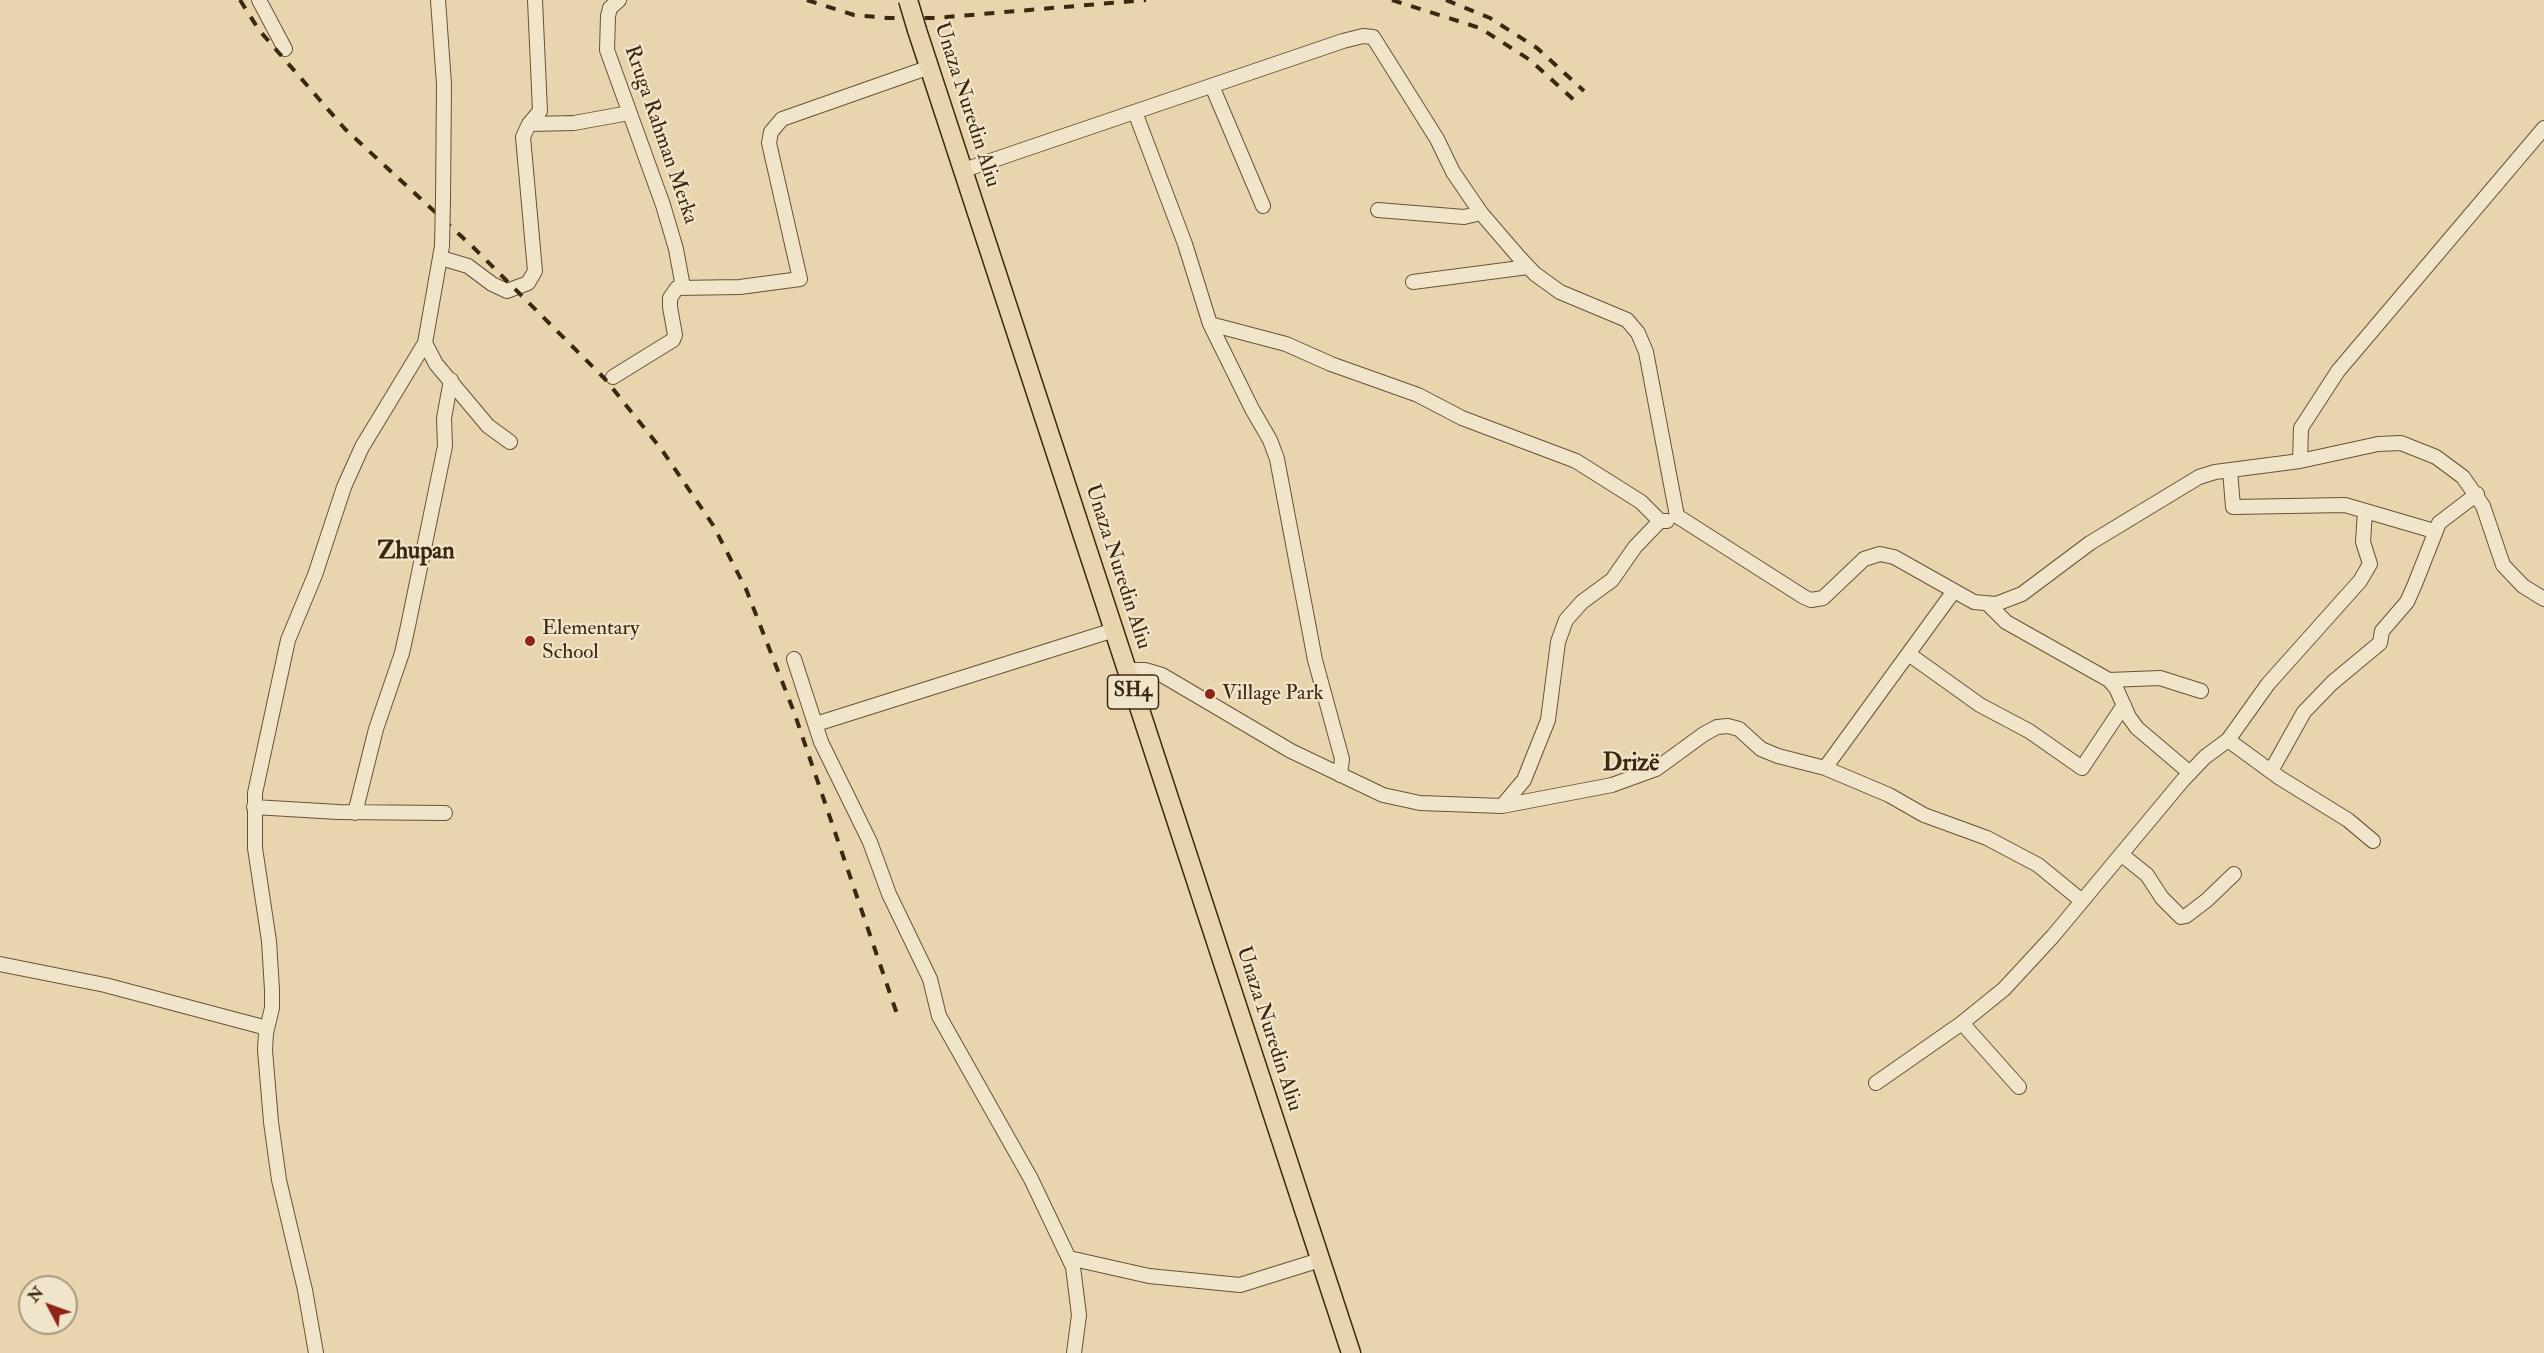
<!DOCTYPE html>
<html>
<head>
<meta charset="utf-8">
<style>
	body { margin:0 }
	#map { position:relative; width:2544px; height:1353px; overflow:hidden; background:#e8d5ad; font-family:"IM FELL Double Pica",serif }
	canvas { display:block }
	.north { position:absolute; left:18px; top:1275px; width:60px; height:60px; box-sizing:border-box; background:#f0e4ca; border:2px solid #a89980; border-radius:50%; rotate:311deg; font-size:16px; font-weight:700; line-height:24px; text-align:center; color:#3c2811 }
	.north::after { content:''; display:block; margin:auto; width:21px; height:27px; background:#8f2418; clip-path:polygon(50% 0,100% 100%,50% 72%,0 100%) }
</style>
</head>
<body>
<div id="map">
<canvas width="2544" height="1353"></canvas>
<div class="north">N</div>
</div>
<script>
const context = document.querySelector('canvas').getContext('2d');
context.lineJoin = 'round';
const toPath = rows => new Path2D(rows.map(r => 'M' + r).join(''));
function strokePath(path, color, width, dash) { context.strokeStyle = color; context.lineWidth = width; context.lineCap = dash ? 'butt' : 'round'; context.setLineDash(dash || []); context.stroke(path); }
function write(font, color, halo, rows, align = 'center') {
  context.font = font + ' "IM FELL Double Pica",serif'; context.lineWidth = 4.5; context.setLineDash([]); context.textBaseline = 'middle'; context.strokeStyle = halo; context.fillStyle = color; for (const [text, x, y, turn = 0] of rows) {
    context.save(); context.translate(x, y); context.rotate((+turn || 0) * Math.PI / 180); context.textAlign = isNaN(turn) ? turn : align; if (halo) context.strokeText(text, 0, 0); context.fillText(text, 0, 0); context.restore();
  }
}
const minor = toPath([
	[259,0,285,49],
	[438,0,444,84,443,200],
	[619,0,610,8,608,16,607,50,663,205,676,249,683,287],
	[1212,86,1263,206],
	[1135,112,1185,244,1210,324,1252,409,1270,440,1277,459,1315,660,1342,759,1340,775],
	[529,124,574,123,629,113],
	[964,170,1343,41,1363,36,1373,37,1437,139,1453,172,1481,213,1518,256,1535,274,1560,292,1627,320,1638,333,1646,352,1677,516,1804,597,1811,600,1823,598,1864,559,1880,554,1894,557,1974,602,1996,604,2022,594,2090,543,2199,477,2215,472,2300,461,2378,444,2401,443,2436,457,2463,477,2483,506,2503,565,2523,586,2544,599],
	[1378,210,1464,217,1481,213],
	[441,258,468,266,492,284,507,291,528,283,535,271,523,137,529,124,540,111,535,0],
	[1413,282,1528,267],
	[1210,324,1286,344,1331,364,1418,395,1462,418,1576,461,1641,502,1660,521],
	[425,343,436,364,488,426,510,442],
	[613,377,673,340,675,335,670,307,670,298,677,288,740,287,800,279,769,143,771,132,782,119,930,67],
	[2300,461,2301,428,2338,371,2544,128],
	[2230,470,2233,507,2345,505,2434,531],
	[1989,605,2006,622,2109,680,2116,688,2129,717,2137,728,2190,773],
	[1910,655,1980,705,2029,731,2082,768,2124,705],
	[794,659,821,742,870,842,889,894,930,979,939,1016,1031,1179,1073,1267,1079,1315,1074,1353],
	[1126,670,1145,670,1162,675,1291,751,1383,795,1420,803,1502,806,1612,785,1656,769,1704,734,1717,727,1728,726,1739,729,1761,749,1778,756,1825,768,1889,795,1924,815,1987,838,2038,865,2082,901],
	[2109,680,2160,678,2201,691],
	[816,724,1114,630],
	[2228,740,2280,778,2348,820,2373,841],
	[1825,768,1954,591],
	[2271,771,2304,712,2332,683,2380,643,2382,631,2407,602,2415,584,2439,523,2477,494],
	[1502,806,1524,780,1548,720,1558,642,1566,620,1582,602,1612,580,1635,547,1660,521,1667,521],
	[254,807,338,812,445,813],
	[355,813,376,729,402,653,408,626,445,446,444,418,451,380],
	[2122,855,2147,875,2162,898,2181,917,2186,916,2207,900,2234,874],
	[0,964,105,985,267,1028],
	[1876,1083,1962,1023],
	[2019,1087,1962,1023,2004,989,2053,936,2183,780,2205,757,2228,740,2268,684,2360,581,2370,564,2363,542,2365,511],
	[1069,1258,1149,1276,1240,1285,1320,1260],
	[316,1353,305,1290,279,1180,271,1122,265,1050,266,1033,272,1008,272,990,269,941,255,848,255,793,288,640,315,575,344,487,362,447,425,343,442,246]
]);
const major = toPath([
	[917,30,1351,1353]
]);
const rail = toPath([
	[240,0,259,30,345,129,473,247,605,379,662,450,713,525,746,589,794,712,898,1017],
	[807,0,854,15,888,18,935,18,1146,0],
	[1392,0,1480,28,1530,60,1574,100],
	[1446,0,1490,18,1537,48,1584,91]
]);
const minorBridge = toPath([
	[442,246,443,200]
]);
const majorBridge = toPath([
	[908,0,917,30]
]);
const markers = [
	[530,641,6,"#8f2418"],
	[1210,694,6,"#8f2418"]
];
const shields = [
	[1133,692,51]
];
const shieldNames = [
	["SH4",1133,692]
];
const streetNames = [
	["Unaza Nuredin Aliu",966,105,72],
	["Rruga Rahman Merka",660,135,71],
	["Unaza Nuredin Aliu",1117,567,72],
	["Unaza Nuredin Aliu",1268,1029,72]
];
const poiNames = [
	["Elementary",542,629],
	["School",542,653],
	["Village Park",1222,694]
];
const quarterNames = [
	["Zhupan",416,553],
	["Drizë",1631,765]
];
strokePath(minor, '#675338', 16);
strokePath(major, '#3c2811', 21);
strokePath(minor, '#f0e4ca', 14);
strokePath(major, '#e8d5ad', 18);
strokePath(rail, '#3c2811', 4, [10, 10]);
strokePath(minorBridge, '#675338', 16, []);
strokePath(majorBridge, '#3c2811', 21, []);
strokePath(minorBridge, '#f0e4ca', 14);
strokePath(majorBridge, '#e8d5ad', 18);
for (const [x, y, r, color] of markers) { const dot = new Path2D(); dot.arc(x, y, r, 0, 2 * Math.PI); context.fillStyle = color; context.fill(dot); strokePath(dot, '#f0e4ca', 2); }
for (const [x, y, w] of shields) { const box = new Path2D(); box.roundRect(x - w / 2, y - 17, w, 34, 4.5); context.fillStyle = '#f0e4ca'; context.fill(box); strokePath(box, '#3c2811', 1.5); }
write('bold 20px', '#3c2811', null, shieldNames);
write('21px', '#3c2811', '#f0e4ca', streetNames);
write('21px', '#3c2811', '#f0e4ca', poiNames, 'left');
write('bold 24px', '#3c2811', '#f0e4ca', quarterNames);
</script>
</body>
</html>
